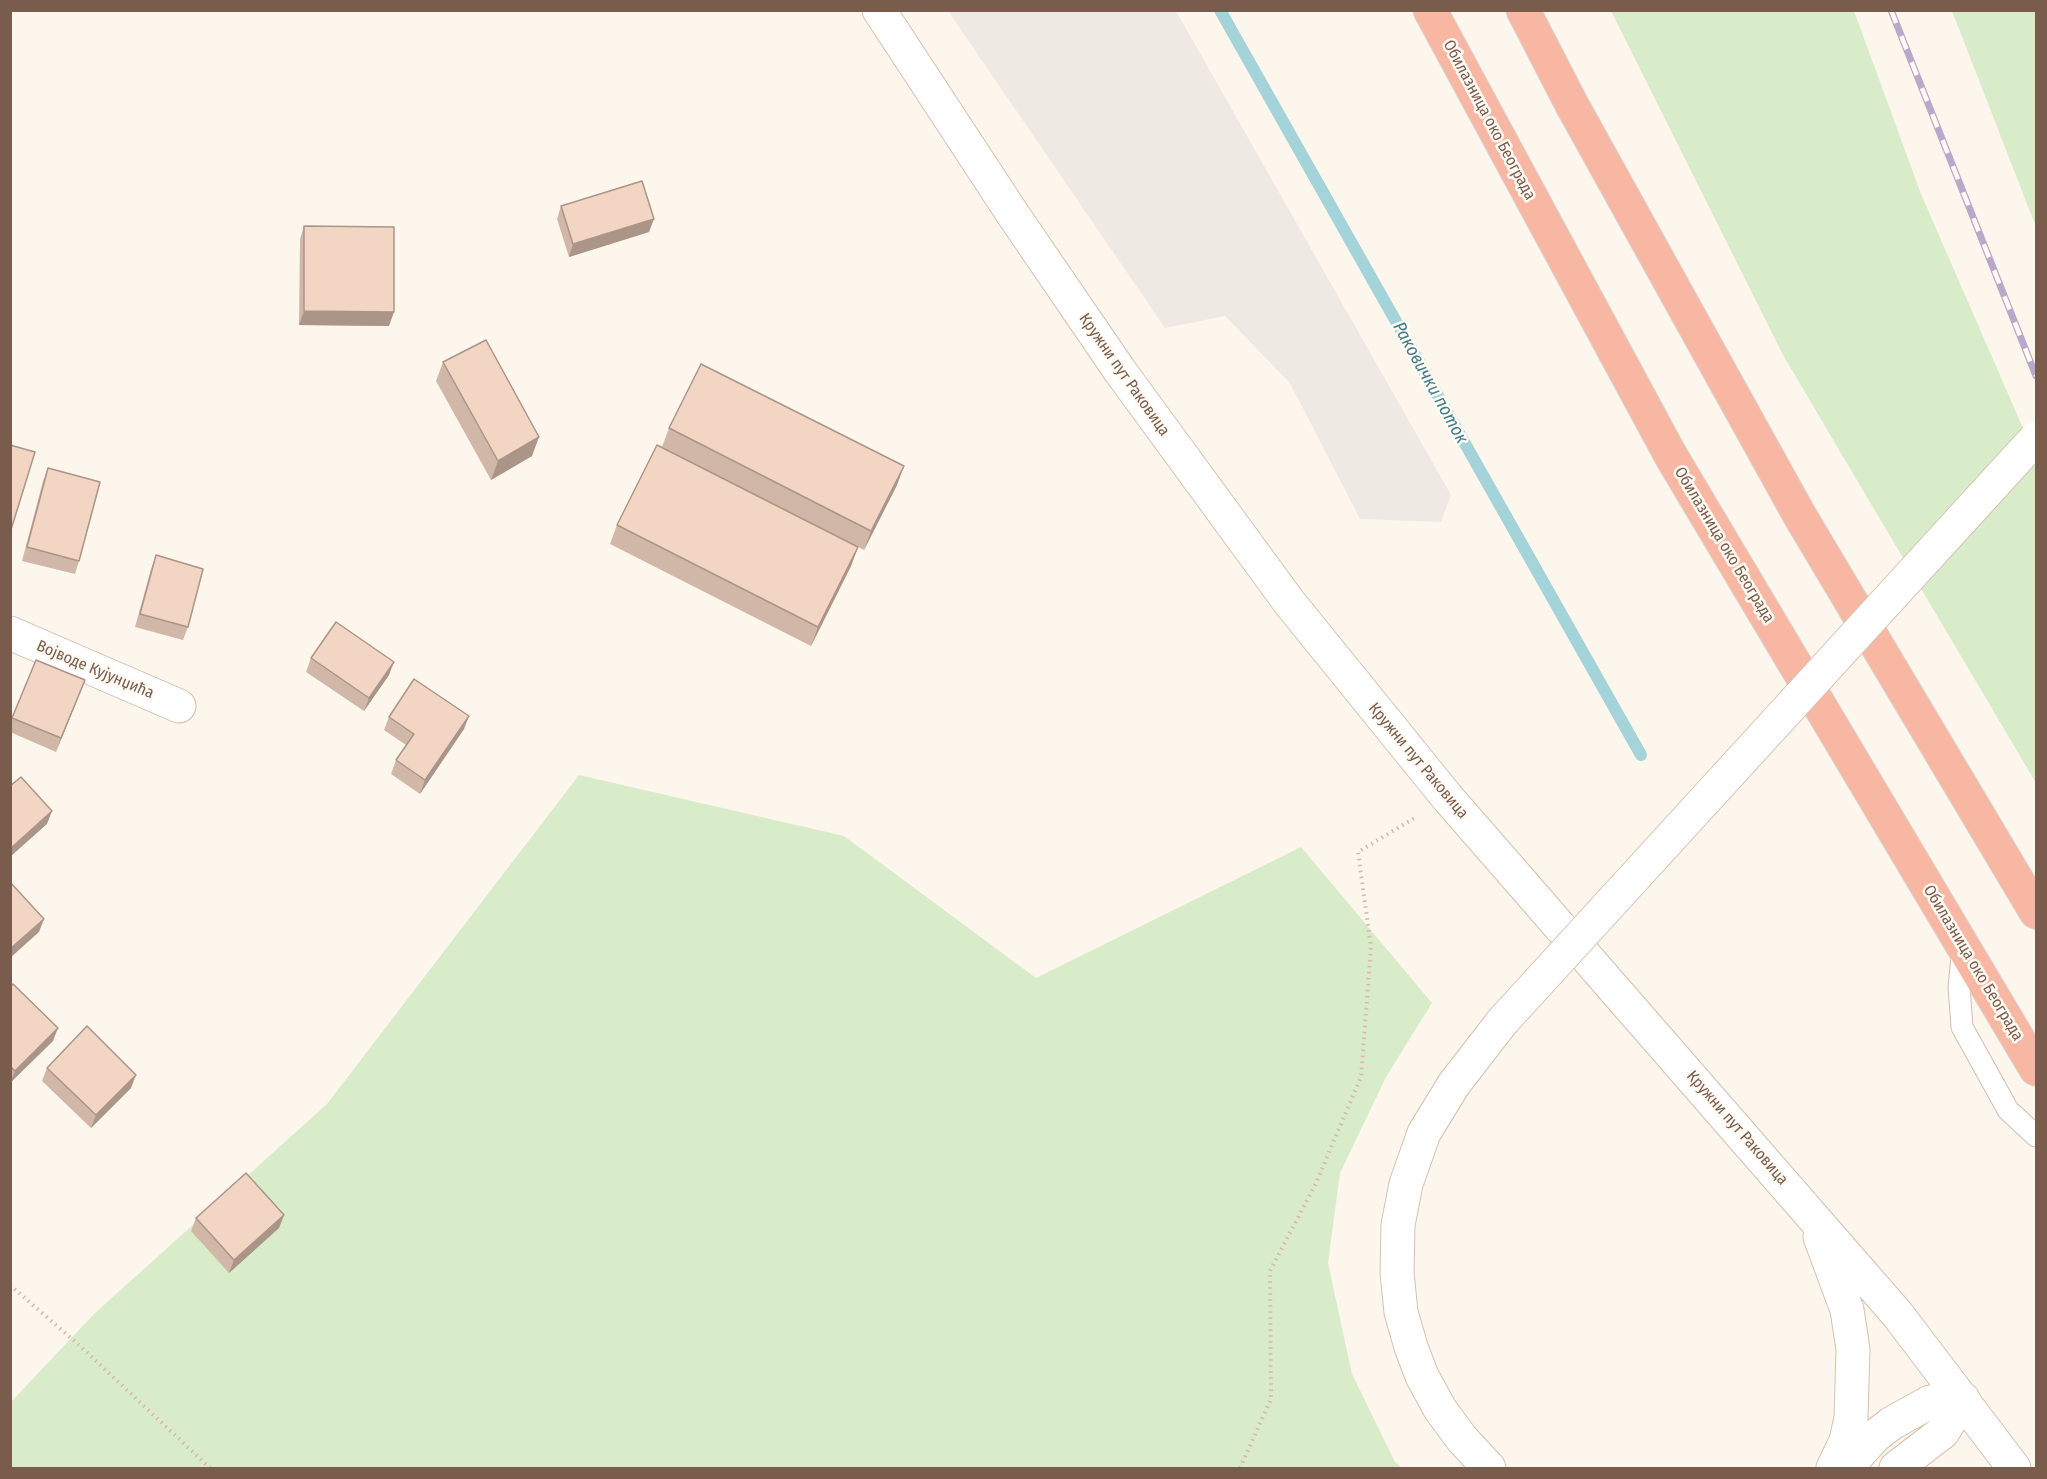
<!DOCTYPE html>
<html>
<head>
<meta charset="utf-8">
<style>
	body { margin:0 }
	#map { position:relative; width:2047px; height:1479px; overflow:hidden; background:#fdf6ec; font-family:"Fira Sans Condensed",sans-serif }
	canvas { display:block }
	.frame { position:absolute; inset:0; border:12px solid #7a5c4d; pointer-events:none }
</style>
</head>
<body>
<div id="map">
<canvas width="2047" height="1479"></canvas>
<div class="frame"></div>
</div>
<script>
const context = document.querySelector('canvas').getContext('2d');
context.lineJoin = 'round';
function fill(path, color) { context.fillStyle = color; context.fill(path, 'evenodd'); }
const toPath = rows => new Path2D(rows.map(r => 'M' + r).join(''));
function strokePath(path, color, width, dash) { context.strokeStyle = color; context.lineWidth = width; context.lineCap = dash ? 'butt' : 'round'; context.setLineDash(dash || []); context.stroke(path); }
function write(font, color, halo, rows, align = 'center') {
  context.font = font + ' "Fira Sans Condensed",sans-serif'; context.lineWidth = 5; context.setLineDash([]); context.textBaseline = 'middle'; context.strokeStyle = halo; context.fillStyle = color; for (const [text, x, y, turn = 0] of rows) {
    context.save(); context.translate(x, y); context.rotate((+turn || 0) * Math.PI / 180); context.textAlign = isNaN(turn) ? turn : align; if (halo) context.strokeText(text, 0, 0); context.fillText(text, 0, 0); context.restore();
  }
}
const industrial = toPath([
	[948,11,1176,11,1451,495,1441,522,1360,519,1290,383,1225,316,1165,328]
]);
const green = toPath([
	[1611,11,1854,11,1921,194,2036,458,2036,783,1783,355],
	[1952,11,2036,11,2036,227],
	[579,775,844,836,1036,978,1301,847,1432,1003,1386,1077,1340,1173,1328,1263,1352,1374,1395,1462,1402,1468,11,1468,10,1403,94,1314,327,1104]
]);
const stream = toPath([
	[1220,10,1641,755]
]);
const path = toPath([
	[10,1285,79,1345,210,1468],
	[1240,1468,1271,1399,1270,1271,1316,1183,1361,1077,1371,947,1358,852,1416,817]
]);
const lane = toPath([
	[1963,947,1959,987,1962,1027,2008,1110,2036,1136]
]);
const street = toPath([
	[10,633,179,706]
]);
const secondary = toPath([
	[879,10,1012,213,1120,371,1289,602,1447,797,1898,1315,2014,1468],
	[1820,1237,1847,1310,1853,1349,1851,1418,1846,1441,1833,1468],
	[1489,1468,1462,1439,1440,1409,1422,1376,1411,1347,1401,1312,1397,1273,1398,1225,1406,1184,1424,1133,1454,1084,1502,1022],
	[1846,1468,1875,1436,1892,1423,1930,1402,1963,1399],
	[1896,1468,1943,1432,1963,1399]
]);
const highway = toPath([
	[1430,10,1671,456,2036,1069],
	[1523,10,1572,105,1800,516,2036,912]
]);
const rail = toPath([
	[1891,10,2036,376]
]);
const secondaryBridge = toPath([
	[1502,1022,2036,438]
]);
const wall = toPath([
	[561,206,649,232,569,257,557,219],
	[304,226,389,326,299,325,300,239],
	[443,362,532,456,491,480,436,381],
	[669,428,897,485,864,550,662,447],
	[48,468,79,561,75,574,22,561,43,481],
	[617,525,858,547,851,566,811,646,610,544],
	[156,555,188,627,183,640,135,627,151,569],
	[311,658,389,675,364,711,306,672],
	[36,660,80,693,56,752,10,732,10,722],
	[389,717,464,729,420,794,391,774,396,760,406,745,384,730],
	[10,987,53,1041,10,1083],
	[47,1068,131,1088,91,1128,42,1081],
	[284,1215,279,1228,229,1273,191,1231,196,1218]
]);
const shadedWall = toPath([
	[654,219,649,232,569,257,573,244],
	[304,311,394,312,389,326,299,325],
	[539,437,532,456,491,480,498,461],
	[904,466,897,485,864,550,871,531],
	[858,547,851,566,811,646,818,627],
	[394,662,389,675,364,711,369,698],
	[85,680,80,693,56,752,61,738],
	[469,716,464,729,420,794,425,780],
	[52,811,47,824,10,857,10,849],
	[44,919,39,932,10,958,10,949],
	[58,1028,53,1041,10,1083,15,1071],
	[136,1075,131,1088,91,1128,96,1115],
	[284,1215,279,1228,229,1273,234,1260]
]);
const building = toPath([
	[642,181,654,219,573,244,561,206,642,181],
	[304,226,394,227,394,312,304,311,304,226],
	[486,340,539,437,498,461,443,362,486,340],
	[701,364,904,466,871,531,669,428,701,364],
	[10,445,35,452,10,533,10,445],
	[657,445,858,547,818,627,617,525,657,445],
	[48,468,100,482,79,561,27,547,48,468],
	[156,555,203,569,188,627,140,614,156,555],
	[336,622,394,662,369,698,311,658,336,622],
	[36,660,85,680,61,738,12,718,36,660],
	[414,679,469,716,425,780,396,760,414,734,389,717,414,679],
	[21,777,52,811,10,849,10,786,21,777],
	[10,882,44,919,10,949,10,882],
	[13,984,58,1028,15,1071,10,1066,10,987,13,984],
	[87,1026,136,1075,96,1115,47,1068,87,1026],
	[246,1173,284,1215,234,1260,196,1218,246,1173]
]);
const streetNames = [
	["Обилазница око Београда",1489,120,62],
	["Кружни пут Раковица",1124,375,55],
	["Обилазница око Београда",1724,545,59],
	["Војводе Кујунџића",95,670,23],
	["Кружни пут Раковица",1418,761,50],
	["Обилазница око Београда",1973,963,59],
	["Кружни пут Раковица",1737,1128,49]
];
const waterNames = [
	["Раковички поток",1430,383,61]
];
fill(industrial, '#efe9e4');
fill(green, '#d8ecc9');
strokePath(stream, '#a5d3da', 12);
strokePath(lane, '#d1beb0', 23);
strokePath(street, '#d1beb0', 35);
strokePath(secondary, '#d6c0b0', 35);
strokePath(highway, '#dad1cd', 35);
strokePath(path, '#d9b8a5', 4, [1.5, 4.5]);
strokePath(lane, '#fff', 21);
strokePath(street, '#fff', 33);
strokePath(secondary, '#fff', 33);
strokePath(highway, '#f7b7a3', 33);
strokePath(rail, '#b9a8c9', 7);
strokePath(rail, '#fffaf3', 4.5, [14]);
strokePath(secondaryBridge, '#d6c0b0', 35, []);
strokePath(secondaryBridge, '#fff', 33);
fill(wall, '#d1b7a8');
fill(shadedWall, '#aa9588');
fill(building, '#f3d5c3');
strokePath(building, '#aa9588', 1.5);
write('16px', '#7a5c4d', '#fffaf3', streetNames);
write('italic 18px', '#437c86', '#fffaf3', waterNames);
</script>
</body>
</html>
